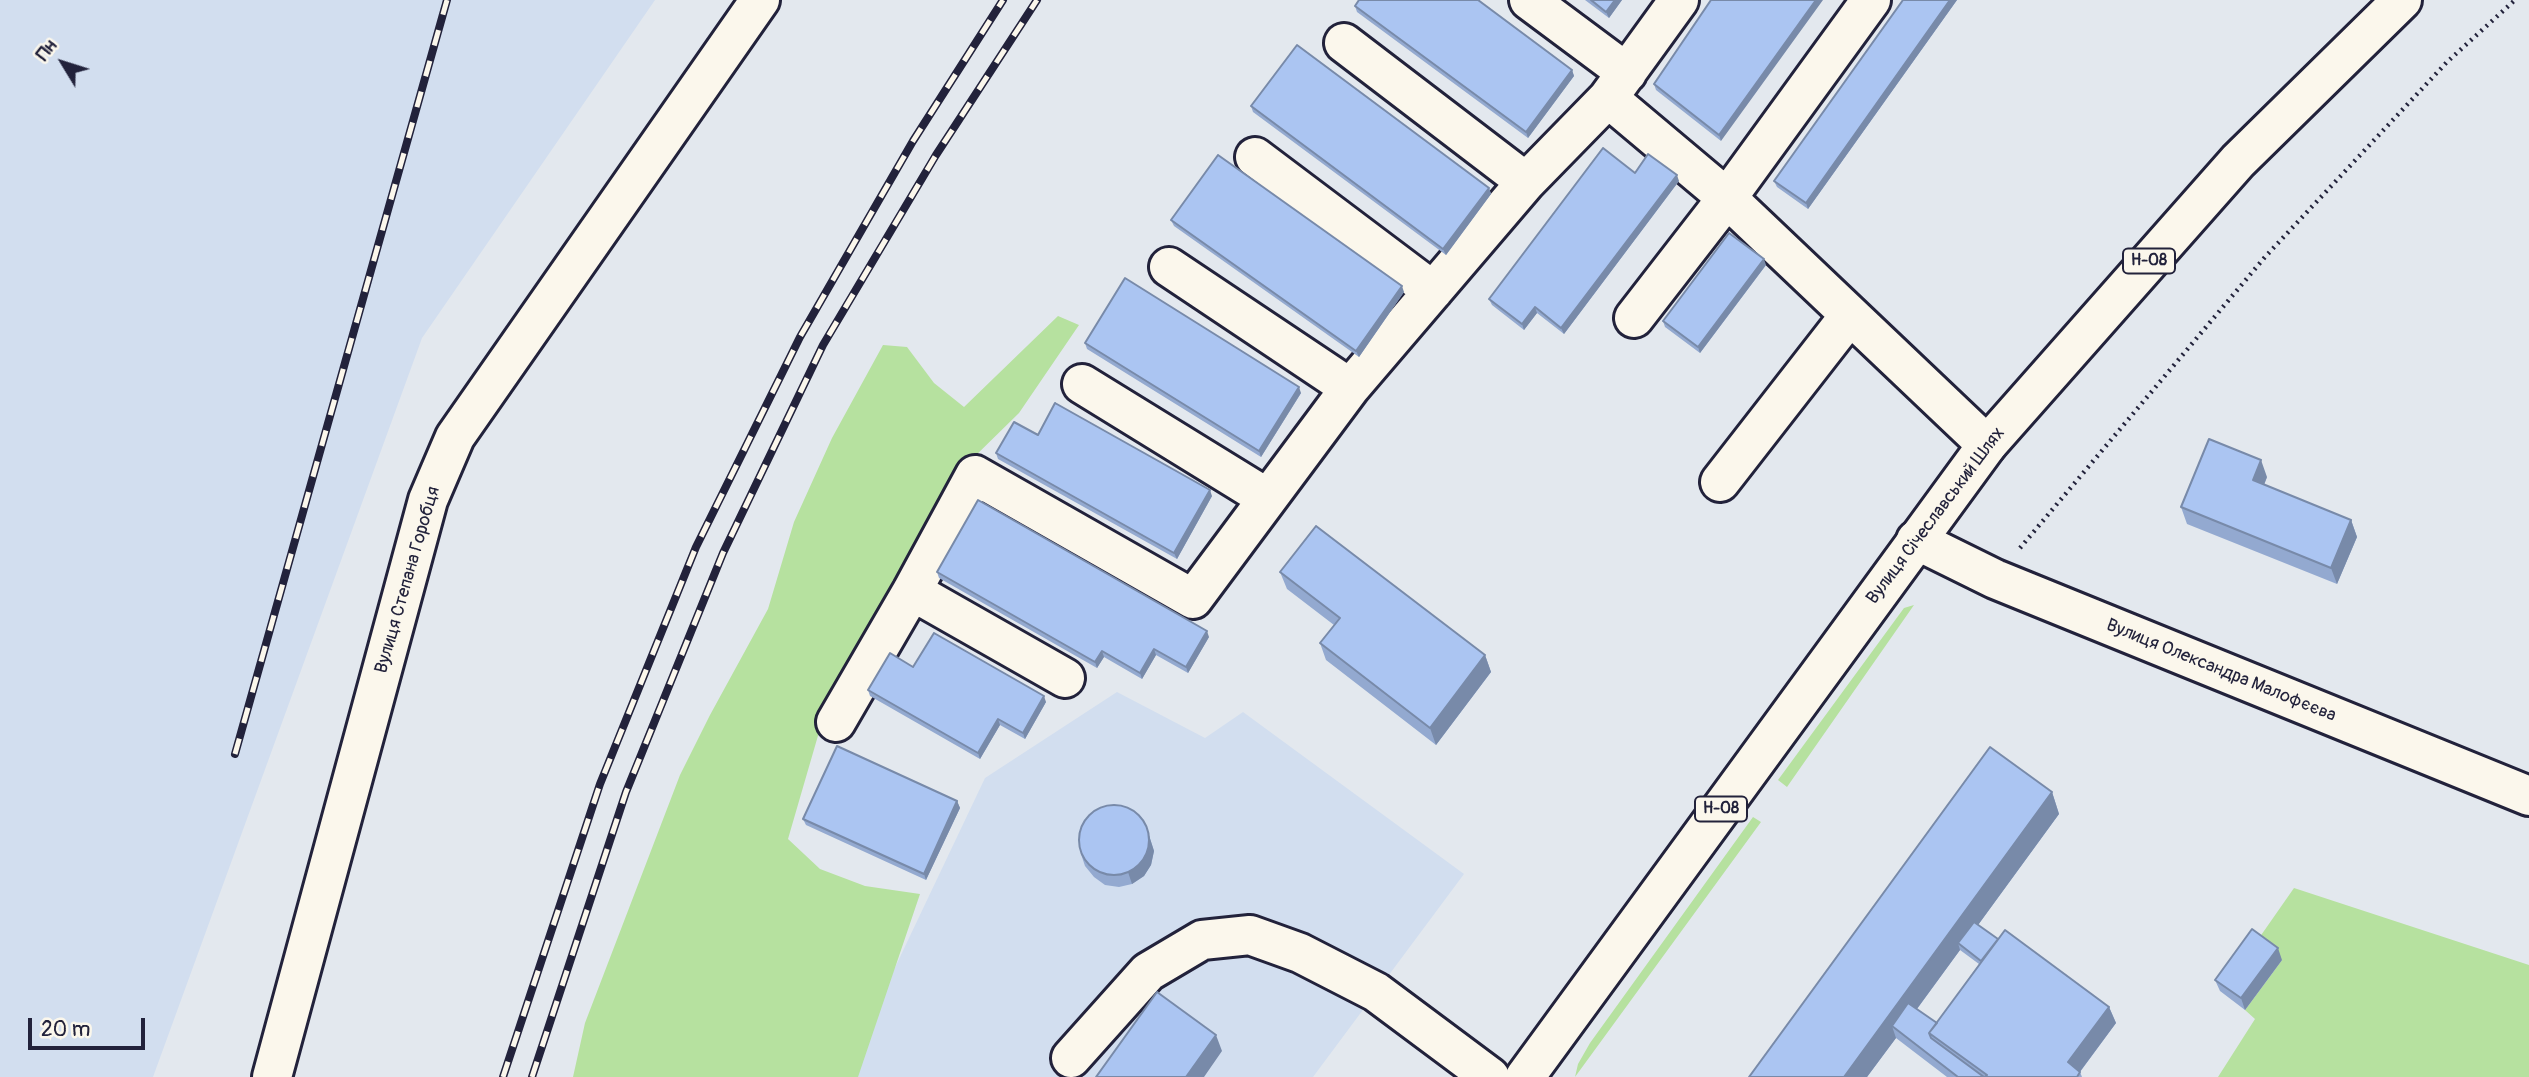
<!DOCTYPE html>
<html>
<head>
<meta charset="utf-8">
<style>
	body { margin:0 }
	#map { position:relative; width:2529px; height:1077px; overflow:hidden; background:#e3e8ee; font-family:Pangolin,sans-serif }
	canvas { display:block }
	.north { position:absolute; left:28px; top:28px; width:70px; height:70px; -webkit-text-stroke:5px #fbf7ec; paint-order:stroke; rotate:308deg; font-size:19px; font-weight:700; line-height:28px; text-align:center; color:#22223b }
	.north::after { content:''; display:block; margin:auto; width:24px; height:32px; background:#22223b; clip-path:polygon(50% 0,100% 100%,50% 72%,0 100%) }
	.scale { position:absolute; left:28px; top:1018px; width:117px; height:32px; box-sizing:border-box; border:4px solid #22223b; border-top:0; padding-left:9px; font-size:21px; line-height:24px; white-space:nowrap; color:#22223b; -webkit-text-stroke:5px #fbf7ec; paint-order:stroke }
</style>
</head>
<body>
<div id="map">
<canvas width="2529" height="1077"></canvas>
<div class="north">Пн</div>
<div class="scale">20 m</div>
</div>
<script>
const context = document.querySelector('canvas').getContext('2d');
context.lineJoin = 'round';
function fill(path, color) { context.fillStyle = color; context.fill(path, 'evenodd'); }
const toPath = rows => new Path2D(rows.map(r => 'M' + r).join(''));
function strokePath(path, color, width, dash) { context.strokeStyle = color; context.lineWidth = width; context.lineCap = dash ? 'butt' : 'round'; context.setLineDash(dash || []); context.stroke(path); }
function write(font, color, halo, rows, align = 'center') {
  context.font = font + ' Pangolin,sans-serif'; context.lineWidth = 7; context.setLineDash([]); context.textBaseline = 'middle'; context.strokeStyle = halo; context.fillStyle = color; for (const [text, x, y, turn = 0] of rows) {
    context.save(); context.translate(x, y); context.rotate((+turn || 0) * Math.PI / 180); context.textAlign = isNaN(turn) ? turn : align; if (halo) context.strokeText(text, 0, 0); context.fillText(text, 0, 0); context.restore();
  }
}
const built = toPath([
	[0,0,655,0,422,338,153,1077,0,1077],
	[1117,692,1205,738,1243,712,1464,874,1313,1077,843,1077,985,778]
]);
const green = toPath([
	[1058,316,1079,325,1019,413,966,465,824,715,788,839,820,869,865,886,920,894,858,1077,573,1077,585,1023,680,775,710,715,768,609,794,522,832,438,883,345,907,347,934,383,964,407],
	[1914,605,1787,787,1778,780,1904,608],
	[1753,817,1761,822,1575,1077,1578,1064,1590,1043],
	[2294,888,2529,965,2529,1077,2218,1077,2255,1019,2245,1010,2282,960,2257,941]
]);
const path = toPath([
	[2020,548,2265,257,2447,62,2515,0]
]);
const minor = toPath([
	[1529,0,1627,73],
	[1871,0,1727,198,1987,445],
	[1344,43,1526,182],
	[1255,157,1433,291],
	[1169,267,1350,388],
	[1634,318,1727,198,1608,98,1679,0],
	[1082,384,1267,498],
	[1720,482,1850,315],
	[1916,540,1995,579,2529,796],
	[912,591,1065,678],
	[836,722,912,591,975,475,1193,599,1350,388,1526,182,1608,98],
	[1071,1058,1148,972,1202,940,1250,935,1300,953,1376,992,1490,1077],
	[272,1077,428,500,455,437,760,0]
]);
const major = toPath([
	[1525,1077,1987,445,2238,161,2402,0]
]);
const rail = toPath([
	[235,754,447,0],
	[503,1077,600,784,696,547,800,337,913,141,1003,0],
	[532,1077,626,792,723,553,823,345,936,155,1037,0]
]);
const wall = toPath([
	[1585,0,1622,0,1609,18],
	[1711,0,1721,141,1656,90,1654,84],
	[1903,0,1957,0,1808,209,1777,187,1774,181],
	[1355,6,1572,70,1574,76,1528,138,1357,12],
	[1251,106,1489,188,1491,194,1446,255,1253,112],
	[1635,173,1679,181,1564,334,1537,313,1524,330,1492,305,1489,299],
	[1171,220,1404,292,1359,357,1174,226],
	[1766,265,1700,353,1665,327,1663,321],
	[1085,343,1301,393,1261,457,1087,349],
	[996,453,1212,496,1177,559,998,459],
	[2267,477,2264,485,2351,520,2357,537,2337,584,2187,524,2181,507],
	[937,572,1209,637,1188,673,1156,655,1142,679,1104,657,1097,668,939,578],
	[1280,572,1485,655,1491,672,1436,745,1326,660,1320,643,1334,625,1287,589],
	[913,667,1046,702,1025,739,1000,725,980,759,870,696,868,690],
	[2052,792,2059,814,1978,925,1998,939,2109,1007,2116,1023,2080,1072,2082,1077,1947,1077,1896,1038,1867,1077,1749,1077],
	[1960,950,1979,964,1937,1023,1917,1009],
	[957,801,960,808,926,880,806,825,803,819],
	[1146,826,1154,851,1151,865,1144,876,1132,884,1119,887,1105,885,1094,877,1085,866,1081,854],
	[2282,960,2245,1010,2220,991,2215,980]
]);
const shadedWall = toPath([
	[1615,0,1622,0,1609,18,1606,12],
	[1816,0,1823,0,1721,141,1719,135],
	[1950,0,1957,0,1808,209,1806,203],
	[1572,70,1574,76,1528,138,1526,132],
	[1677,175,1679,181,1564,334,1561,328],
	[1489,188,1491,194,1446,255,1443,249],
	[1764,259,1766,265,1700,353,1698,347],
	[1402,286,1404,292,1359,357,1356,351],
	[1535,307,1537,313,1524,330,1522,324],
	[1299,387,1301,393,1261,457,1259,451],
	[2261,460,2267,477,2259,497,2253,480],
	[1210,490,1212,496,1177,559,1174,553],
	[2351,520,2357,537,2337,584,2331,568],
	[1207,631,1209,637,1188,673,1186,667],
	[1154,649,1156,655,1142,679,1140,673],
	[1102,651,1104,657,1097,668,1095,662],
	[1485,655,1491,672,1436,745,1430,728],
	[1044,696,1046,702,1025,739,1023,733],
	[998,719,1000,725,980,759,978,753],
	[2052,792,2059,814,1962,947,1958,943,1960,950,1900,1032,1892,1026,1896,1038,1867,1077,1844,1077],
	[957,801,960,808,926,880,924,874],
	[1146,826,1154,851,1151,865,1144,876,1132,884,1128,872],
	[2278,948,2282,960,2245,1010,2241,998],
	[2109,1007,2116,1023,2076,1077,2068,1062],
	[1216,1035,1222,1051,1204,1077,1186,1077]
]);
const building = toPath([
	[1359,0,1478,0,1572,70,1526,132,1355,6,1359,0],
	[1591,0,1615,0,1606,12,1591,0],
	[1711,0,1816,0,1719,135,1654,84,1711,0],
	[1903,0,1950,0,1806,203,1774,181,1903,0],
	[1297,45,1489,188,1443,249,1251,106,1297,45],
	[1603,148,1635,173,1648,154,1677,175,1561,328,1535,307,1522,324,1489,299,1603,148],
	[1218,155,1402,286,1356,351,1171,220,1218,155],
	[1729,233,1764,259,1698,347,1663,321,1729,233],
	[1125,278,1299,387,1259,451,1085,343,1125,278],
	[1055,403,1210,490,1174,553,996,453,1014,422,1038,435,1055,403],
	[2209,439,2261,460,2253,480,2351,520,2331,568,2181,507,2209,439],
	[978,500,1207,631,1186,667,1154,649,1140,673,1102,651,1095,662,937,572,978,500],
	[1316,526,1485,655,1430,728,1320,643,1340,618,1280,572,1316,526],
	[934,633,1044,696,1023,733,998,719,978,753,868,690,890,653,913,667,934,633],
	[837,746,957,801,924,874,803,819,837,746],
	[1990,747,2052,792,1844,1077,1749,1077,1990,747],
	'1079 840a35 35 0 1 1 70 0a35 35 0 1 1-70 0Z',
	[1974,922,1998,939,1981,961,1958,943,1974,922],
	[2252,929,2278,948,2241,998,2215,980,2252,929],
	[2005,930,2109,1007,2068,1062,2080,1072,2077,1077,1985,1077,1987,1075,1929,1033,2005,930],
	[1157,992,1216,1035,1186,1077,1096,1077,1157,992],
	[1908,1003,1937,1023,1929,1033,1931,1038,1984,1077,1958,1077,1892,1026,1908,1003]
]);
const shields = [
	[2149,261,52],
	[1721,809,52]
];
const shieldNames = [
	["Н-08",2149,261],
	["Н-08",1721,809]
];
const streetNames = [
	["Вулиця Січеславський Шлях",1936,516,-53],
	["Вулиця Степана Горобця",408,580,-74],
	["Вулиця Олександра Малофєєва",2221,671,22]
];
fill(built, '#d2deef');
fill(green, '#b6e19f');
strokePath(minor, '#22223b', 44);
strokePath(major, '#22223b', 44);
strokePath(path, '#22223b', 4.5, [2, 5]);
strokePath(minor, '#fbf7ec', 38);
strokePath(major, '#fbf7ec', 38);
strokePath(rail, '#22223b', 8);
strokePath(rail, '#fbf7ec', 5, [16]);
fill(wall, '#93a9d0');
fill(shadedWall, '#788aa9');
fill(building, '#abc5f2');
strokePath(building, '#788aa9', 2);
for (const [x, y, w] of shields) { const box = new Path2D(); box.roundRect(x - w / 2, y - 12.5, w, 25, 5); context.fillStyle = '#fbf7ec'; context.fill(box); strokePath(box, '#22223b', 2); }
write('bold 16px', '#22223b', null, shieldNames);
write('18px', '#22223b', '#fbf7ec', streetNames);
</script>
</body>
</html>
